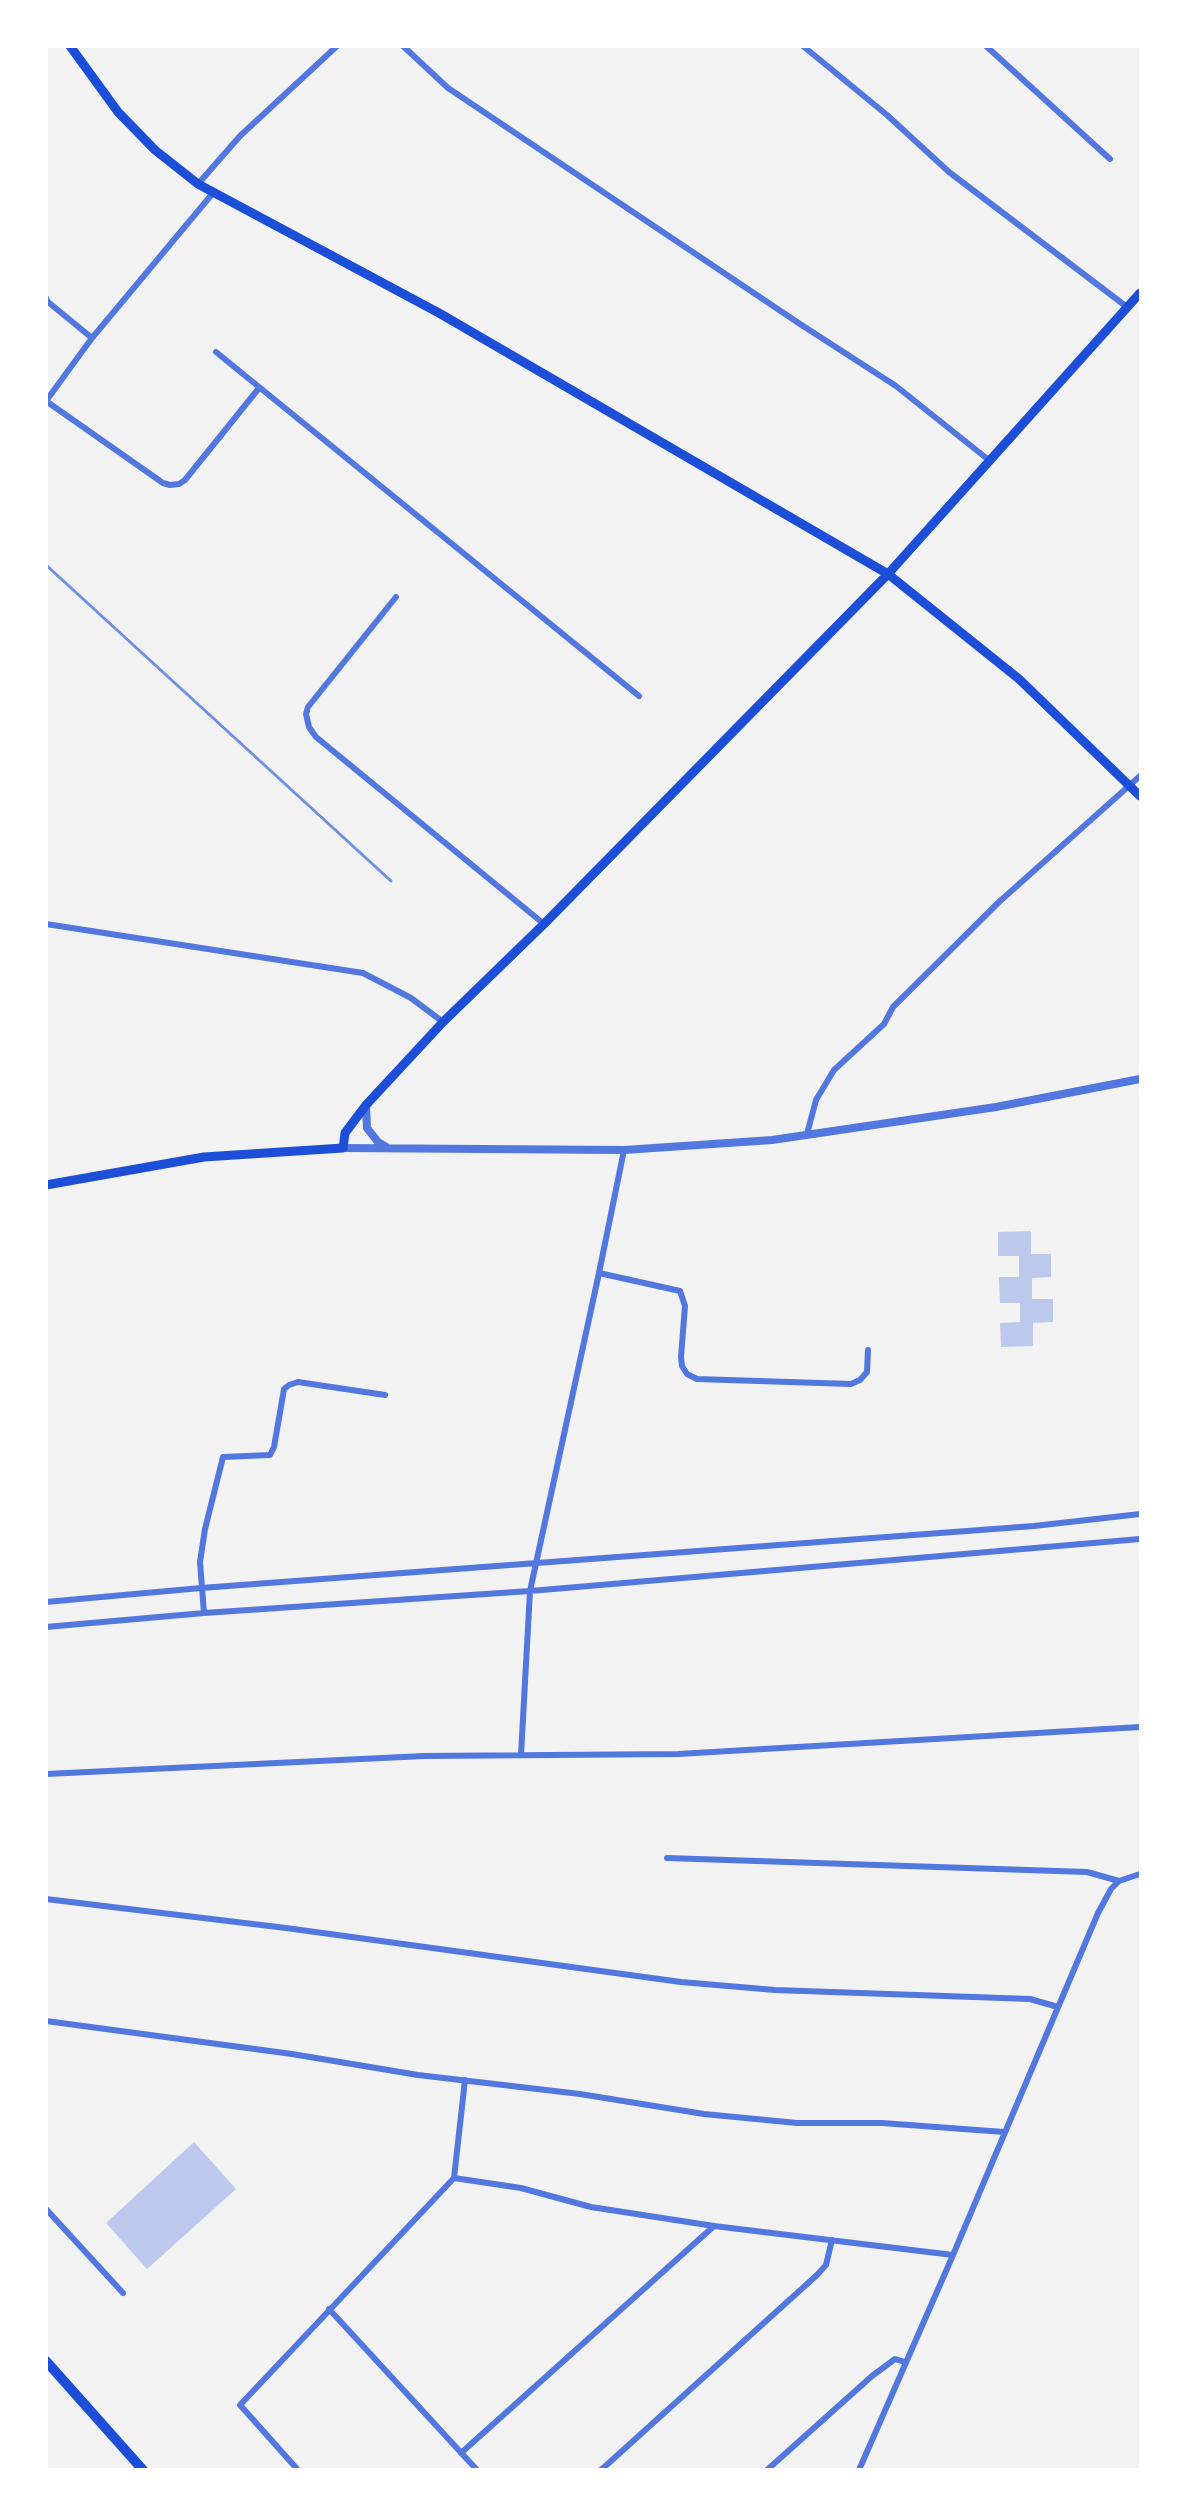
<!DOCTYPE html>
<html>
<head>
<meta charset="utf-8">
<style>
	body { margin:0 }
	#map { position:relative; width:1187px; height:2516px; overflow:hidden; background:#f2f2f2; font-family:Georgia,serif }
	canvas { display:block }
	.frame { position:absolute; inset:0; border:48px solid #fff; pointer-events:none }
</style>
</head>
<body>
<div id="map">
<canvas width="1187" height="2516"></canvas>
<div class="frame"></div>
</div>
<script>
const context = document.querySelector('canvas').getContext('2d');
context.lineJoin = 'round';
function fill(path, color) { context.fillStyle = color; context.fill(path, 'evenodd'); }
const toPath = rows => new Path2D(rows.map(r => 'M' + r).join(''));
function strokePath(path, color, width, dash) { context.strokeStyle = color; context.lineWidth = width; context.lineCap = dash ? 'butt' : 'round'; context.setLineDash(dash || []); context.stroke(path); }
const building = toPath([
	[1031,1231,1031,1254,1051,1254,1051,1277,1032,1278,1032,1299,1053,1299,1053,1322,1033,1323,1033,1346,1001,1347,1000,1323,1020,1322,1020,1303,1000,1303,999,1277,1019,1277,1019,1256,998,1256,998,1232],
	[194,2142,236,2189,147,2269,106,2223]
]);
const minor = toPath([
	[403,46,448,88,800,324,896,386,990,461],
	[803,46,887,115,949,172,1127,307],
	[986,46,1110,159],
	[198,184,240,136,337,46],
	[46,298,48,302,92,338],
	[216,352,639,696],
	[46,401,163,483,170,485,179,484,185,480,259,388],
	[46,401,92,338,213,193],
	[396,597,308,707,306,714,309,727,316,737,544,924],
	[46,924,363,973,411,998,443,1022],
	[807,1134,816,1100,834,1070,884,1024,893,1007,999,902,1140,776],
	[599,1273,680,1291,685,1306,681,1357,682,1366,687,1374,697,1379,851,1384,860,1380,867,1372,868,1350],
	[46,1602,201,1588,1034,1526,1140,1514],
	[204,1613,200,1562,205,1529,223,1457,270,1455,274,1447,284,1389,289,1385,298,1382,385,1395],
	[46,1627,204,1613,530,1591,1140,1539],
	[521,1755,530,1591,599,1273,624,1150],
	[46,1774,424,1756,678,1754,1140,1727],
	[667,1858,1087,1872,1119,1881],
	[46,1899,286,1928,681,1982,775,1990,1030,1999,1058,2007],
	[46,2021,292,2054,418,2075,580,2094,704,2114,797,2123,882,2123,1004,2132],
	[465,2080,454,2178,521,2188,591,2207,714,2226,953,2255],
	[46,2209,123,2293],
	[329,2309,477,2470],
	[461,2453,714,2226],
	[298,2470,240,2405,454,2178],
	[601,2470,817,2275,826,2265,832,2240],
	[767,2470,872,2376,895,2359,905,2362],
	[859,2470,953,2255,1098,1913,1111,1889,1119,1881,1140,1874]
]);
const tertiary = toPath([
	[366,1105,367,1128,378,1142,386,1147],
	[343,1148,624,1150,772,1140,996,1107,1140,1079]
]);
const secondary = toPath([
	[70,46,118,112,155,150,198,184,439,313,888,574,1019,679,1140,796],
	[46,1185,204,1157,343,1148,345,1133,366,1105,443,1022,544,924,888,574,1140,293]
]);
const primary = toPath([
	[46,2361,143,2470]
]);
const rail = toPath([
	[46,565,391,881]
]);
fill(building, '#bdc9ec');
strokePath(minor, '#5277de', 6);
strokePath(tertiary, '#5277de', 8);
strokePath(secondary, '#1d4ed8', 9);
strokePath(primary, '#1d4ed8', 10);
strokePath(rail, '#7290e2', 3);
</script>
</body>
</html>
